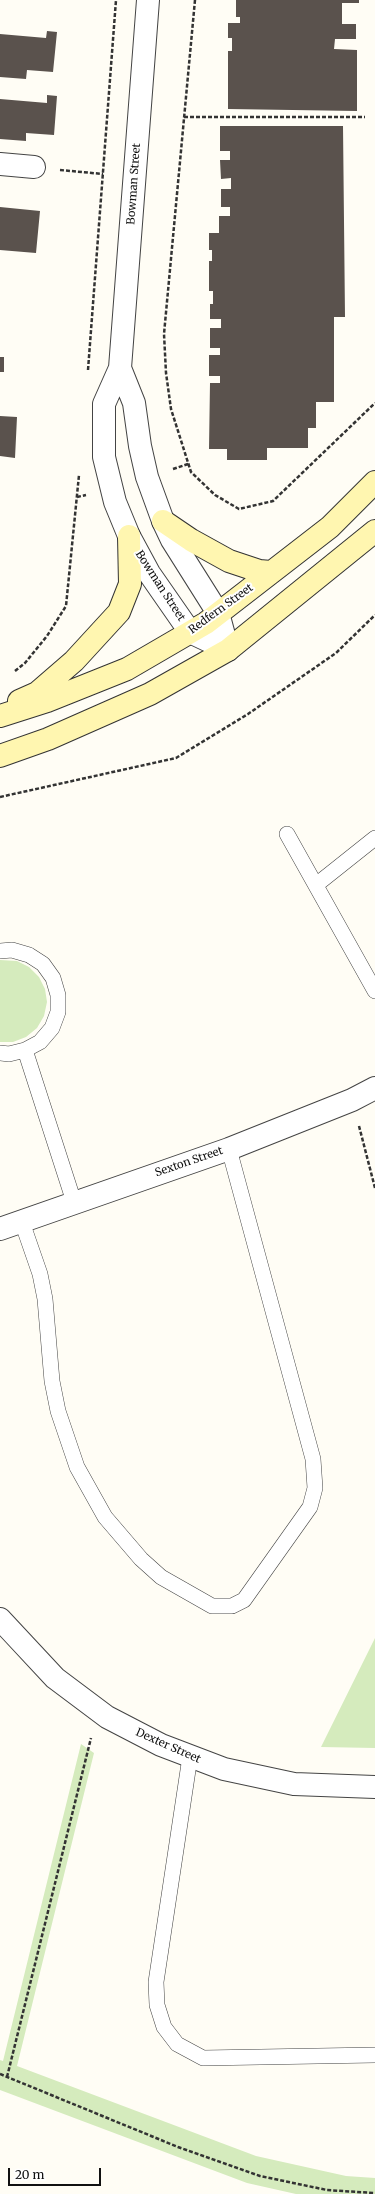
<!DOCTYPE html>
<html>
<head>
<meta charset="utf-8">
<style>
	body { margin:0 }
	#map { position:relative; width:375px; height:2194px; overflow:hidden; background:#fffdf5; font-family:Merriweather,serif }
	canvas { display:block }
	.scale { position:absolute; left:8px; top:2168px; width:93px; height:18px; box-sizing:border-box; border:2px solid #111; border-top:0; padding-left:5px; font-size:12px; line-height:14px; white-space:nowrap; color:#111; -webkit-text-stroke:3px #fff; paint-order:stroke }
</style>
</head>
<body>
<div id="map">
<canvas width="375" height="2194"></canvas>
<div class="scale">20 m</div>
</div>
<script>
const context = document.querySelector('canvas').getContext('2d');
context.lineJoin = 'round';
function fill(path, color) { context.fillStyle = color; context.fill(path, 'evenodd'); }
const toPath = rows => new Path2D(rows.map(r => 'M' + r).join(''));
function strokePath(path, color, width, dash) { context.strokeStyle = color; context.lineWidth = width; context.lineCap = dash ? 'butt' : 'round'; context.setLineDash(dash || []); context.stroke(path); }
function write(font, color, halo, rows, align = 'center') {
  context.font = font + ' Merriweather,serif'; context.lineWidth = 4; context.setLineDash([]); context.textBaseline = 'middle'; context.strokeStyle = halo; context.fillStyle = color; for (const [text, x, y, turn = 0] of rows) {
    context.save(); context.translate(x, y); context.rotate((+turn || 0) * Math.PI / 180); context.textAlign = isNaN(turn) ? turn : align; if (halo) context.strokeText(text, 0, 0); context.fillText(text, 0, 0); context.restore();
  }
}
const green = toPath([
	[0,960,17,961,29,967,39,977,45,989,47,1002,44,1016,37,1028,26,1037,13,1042,0,1042],
	[375,1638,375,1748,321,1747],
	[81,1744,94,1753,17,2066,256,2156,346,2176,375,2178,375,2194,296,2194,247,2183,0,2090,0,2060,3,2061]
]);
const building = toPath([
	[236,0,359,0,359,3,342,3,342,24,356,24,356,39,335,39,334,49,357,50,357,111,228,109,228,51,232,51,232,38,228,38,228,23,240,23,240,17,236,17],
	[47,31,57,32,53,72,27,70,26,79,0,77,0,34,46,38],
	[47,95,57,96,54,135,26,133,26,141,0,139,0,99,47,103],
	[220,126,343,126,345,317,334,317,334,402,316,402,316,428,308,428,308,448,267,448,267,460,227,460,227,449,209,449,210,383,220,383,220,376,209,376,209,355,220,355,220,348,210,348,210,328,221,328,221,319,210,319,210,304,213,304,213,291,209,291,209,261,212,261,212,250,209,250,209,233,219,233,219,216,230,216,230,207,221,207,221,189,231,189,231,178,221,179,220,160,230,160,230,151,220,151],
	[0,207,40,211,36,253,0,250],
	[0,357,4,357,4,372,0,372],
	[0,416,17,417,15,458,0,456]
]);
const path = toPath([
	[195,0,164,334,166,373,171,409,191,472,215,495,239,509,273,501,375,403],
	[184,117,365,117],
	[60,170,103,174],
	[88,370,116,0],
	[173,469,188,464],
	[77,497,86,495],
	[15,671,25,663,47,636,66,606,79,475],
	[0,797,176,758,248,714,336,653,375,615],
	[359,1126,375,1188],
	[0,2074,178,2147,260,2176,327,2190,375,2193],
	[7,2077,91,1738]
]);
const service = toPath([
	[287,834,375,991],
	[316,885,375,838],
	[0,951,12,950,29,955,43,964,53,978,58,995,58,1012,52,1028,40,1042,25,1050,9,1054,0,1053],
	[25,1050,74,1202],
	[22,1222,40,1274,45,1299,52,1381,58,1411,77,1467,105,1517,141,1559,161,1577,212,1606,232,1606,244,1600,310,1507,315,1488,313,1459,229,1149],
	[190,1757,156,1982,157,2005,164,2027,177,2044,203,2058,375,2055]
]);
const minor = toPath([
	[0,164,34,167],
	[0,1229,229,1149,352,1100,375,1088],
	[0,1619,55,1678,107,1717,161,1745,224,1769,294,1784,375,1787]
]);
const tertiary = toPath([
	[148,0,120,368,104,404,104,457,115,502,129,536,149,573,190,632,228,650],
	[120,368,134,403,140,446,147,477,163,521,172,540,218,613,228,650]
]);
const secondary = toPath([
	[163,521,191,540,229,561,259,571,271,572],
	[19,701,37,693,74,661,119,612,130,584,129,536],
	[0,716,47,701,127,669,206,623,330,527,375,482],
	[0,756,48,739,150,694,228,650,375,531]
]);
const streetNames = [
	["Bowman Street",134,184,-86],
	["Bowman Street",160,586,57],
	["Redfern Street",221,609,-36],
	["Sexton Street",189,1162,-19],
	["Dexter Street",168,1746,24]
];
fill(green, '#d5ebbd');
fill(building, '#5a524d');
strokePath(service, '#444', 16);
strokePath(minor, '#444', 24);
strokePath(tertiary, '#444', 24);
strokePath(secondary, '#333', 24);
strokePath(path, '#333', 2.5, [4, 2]);
strokePath(service, '#fff', 15);
strokePath(minor, '#fff', 22);
strokePath(tertiary, '#fff', 22);
strokePath(secondary, '#fff6b0', 22);
write('11px', '#111', '#fff', streetNames);
</script>
</body>
</html>
